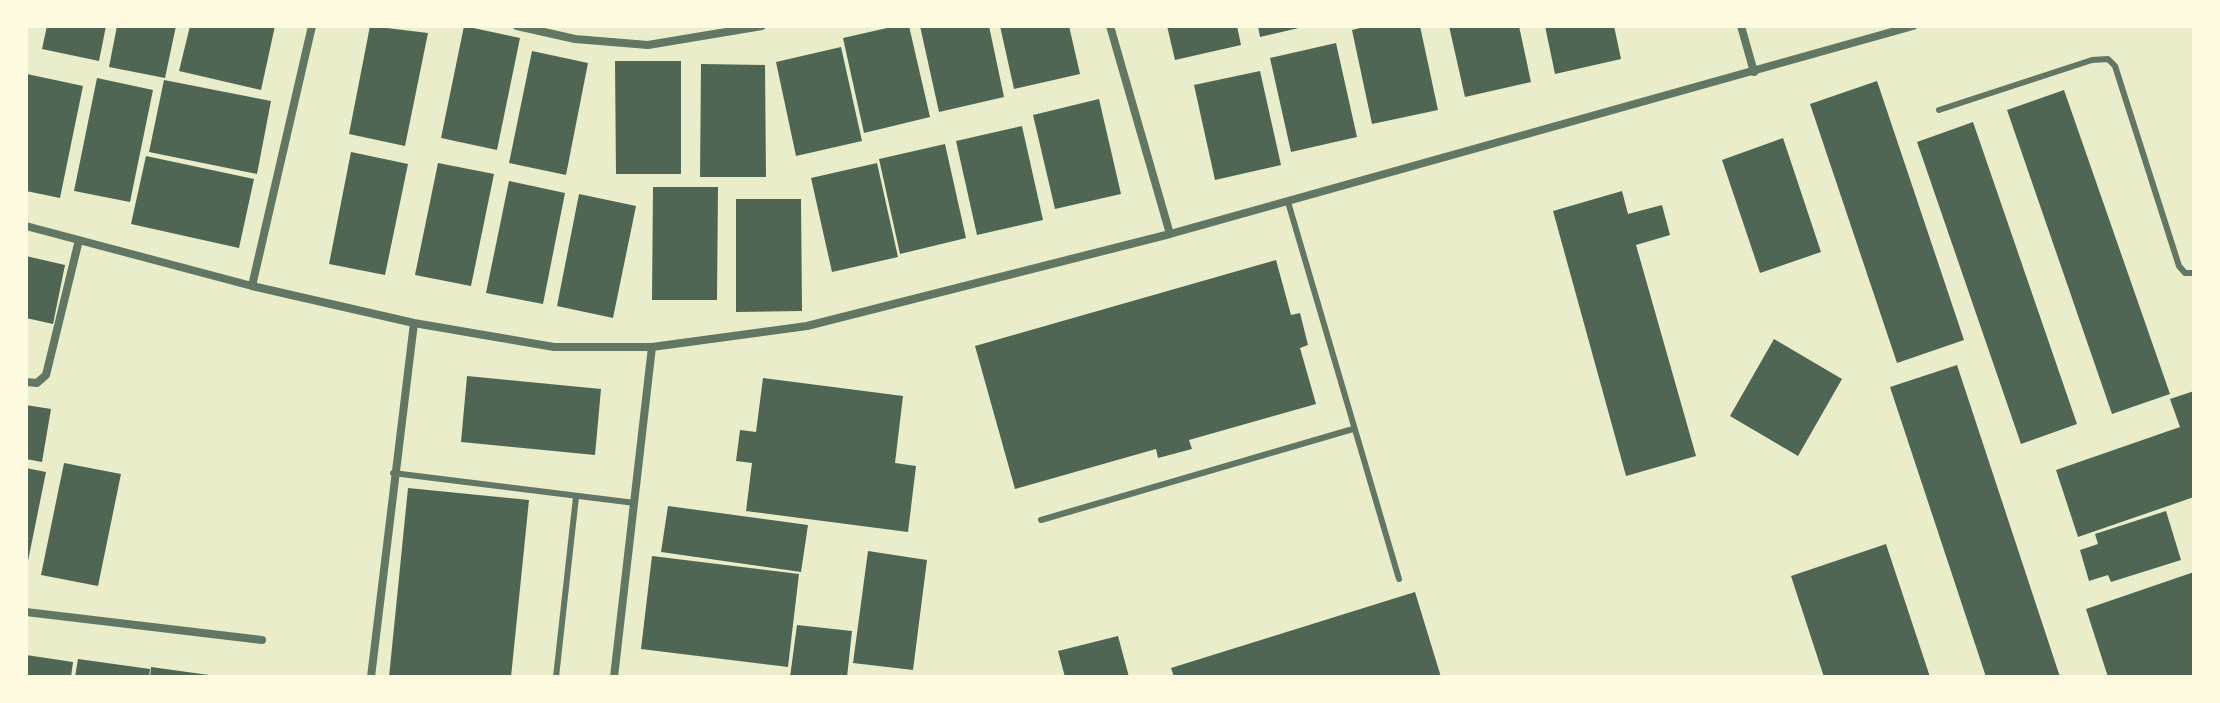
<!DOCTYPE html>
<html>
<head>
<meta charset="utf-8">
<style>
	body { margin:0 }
	#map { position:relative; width:2220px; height:703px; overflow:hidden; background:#e9edc9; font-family:Roboto,sans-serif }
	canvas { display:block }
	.frame { position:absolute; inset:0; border:28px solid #fefae0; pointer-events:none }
</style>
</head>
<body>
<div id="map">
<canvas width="2220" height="703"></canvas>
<div class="frame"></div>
</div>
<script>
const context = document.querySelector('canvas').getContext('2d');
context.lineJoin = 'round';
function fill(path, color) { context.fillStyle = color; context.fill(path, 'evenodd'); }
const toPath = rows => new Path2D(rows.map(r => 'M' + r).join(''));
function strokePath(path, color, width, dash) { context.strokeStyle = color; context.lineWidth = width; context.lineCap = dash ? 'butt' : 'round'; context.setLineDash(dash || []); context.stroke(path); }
const building = toPath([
	[47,26,106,26,99,61,42,49],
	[117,26,176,26,165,78,109,67],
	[190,26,275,26,261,90,179,71],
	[370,26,428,33,405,146,349,134],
	[464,26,520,38,497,150,441,138],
	[896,26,909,26,930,117,864,133,843,38],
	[920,26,989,26,1004,97,939,112],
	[1000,26,1069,26,1080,74,1014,89],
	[1167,26,1237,26,1241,45,1175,60],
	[1258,26,1303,26,1303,27,1260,37],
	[1368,26,1420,26,1438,110,1372,124,1352,30],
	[1449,26,1519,26,1531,82,1465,97],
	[1545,26,1614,26,1621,59,1555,74],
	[1336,43,1357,137,1291,152,1270,58],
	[841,47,862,141,796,156,776,62],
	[532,51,588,63,566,175,509,163],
	[615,61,681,61,681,174,616,174],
	[701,64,765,65,766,177,700,177],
	[1260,71,1281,165,1215,180,1194,85],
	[27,74,83,86,60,198,26,191],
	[97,78,153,90,130,202,74,191],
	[164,80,271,101,257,174,149,152],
	[1877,81,1964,340,1897,363,1810,104],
	[2064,90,2170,394,2112,414,2007,110],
	[1099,99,1121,194,1055,209,1033,115],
	[1973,122,2077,424,2021,444,1917,142],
	[1022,126,1043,220,977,235,956,141],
	[1783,138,1821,252,1760,273,1722,160],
	[945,144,966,238,900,254,879,159],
	[351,152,408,164,385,275,329,264],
	[146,156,254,179,239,248,131,224],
	[438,163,494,174,471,286,415,275],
	[877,163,898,257,832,272,811,178],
	[509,181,565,193,543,304,486,293],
	[653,187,718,187,717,300,652,300],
	[1622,191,1628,214,1662,205,1670,235,1636,245,1696,456,1626,476,1553,211],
	[579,194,636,206,613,318,557,306],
	[736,199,801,199,802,311,736,312],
	[26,256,65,265,53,324,26,318],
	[1276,260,1291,315,1300,313,1308,345,1300,348,1316,404,1189,440,1192,449,1158,458,1156,449,1015,489,975,346],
	[1774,339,1842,379,1798,456,1730,416],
	[1957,365,2060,677,1986,677,1890,387],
	[467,376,601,389,595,455,461,442],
	[763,378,903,396,895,463,916,466,908,532,746,511,752,463,736,461,740,430,756,432],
	[2194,391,2194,497,2078,537,2056,470,2180,427,2170,399],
	[26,405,51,409,42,462,26,459],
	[64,463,121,474,98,586,41,575],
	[26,468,46,472,27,566,26,566],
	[408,488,529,500,511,677,389,677],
	[668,506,808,525,801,572,661,552],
	[2166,511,2181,560,2111,582,2108,575,2089,581,2080,550,2098,544,2095,534],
	[1886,544,1930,677,1824,677,1791,576],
	[868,551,927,560,913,670,853,663],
	[652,556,799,574,788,667,641,649],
	[2194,572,2194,677,2108,677,2086,609],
	[1415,592,1441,677,1174,677,1171,668],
	[797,625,852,631,847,677,790,677],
	[1118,636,1129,677,1065,677,1058,651],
	[26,655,73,662,71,677,26,677],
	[78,659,150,669,149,677,75,677],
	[151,667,209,675,209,677,150,677]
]);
const service = toPath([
	[1939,110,2092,60,2108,59,2115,66,2179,266,2185,273,2194,273],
	[1288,202,1399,579],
	[393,473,635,503],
	[1041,520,1353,429],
	[556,677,576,497]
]);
const minor = toPath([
	[517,26,575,39,648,45,762,26],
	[1110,26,1170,234],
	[1741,26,1754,72],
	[26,226,252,286,414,323,554,347,652,347,807,326,1170,234,1913,26],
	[252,286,312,26],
	[26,382,37,383,46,375,79,240],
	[26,612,262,640],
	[371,677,414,323],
	[614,677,652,347]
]);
fill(building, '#4f6655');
strokePath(service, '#617663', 6);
strokePath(minor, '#617663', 8);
</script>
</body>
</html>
